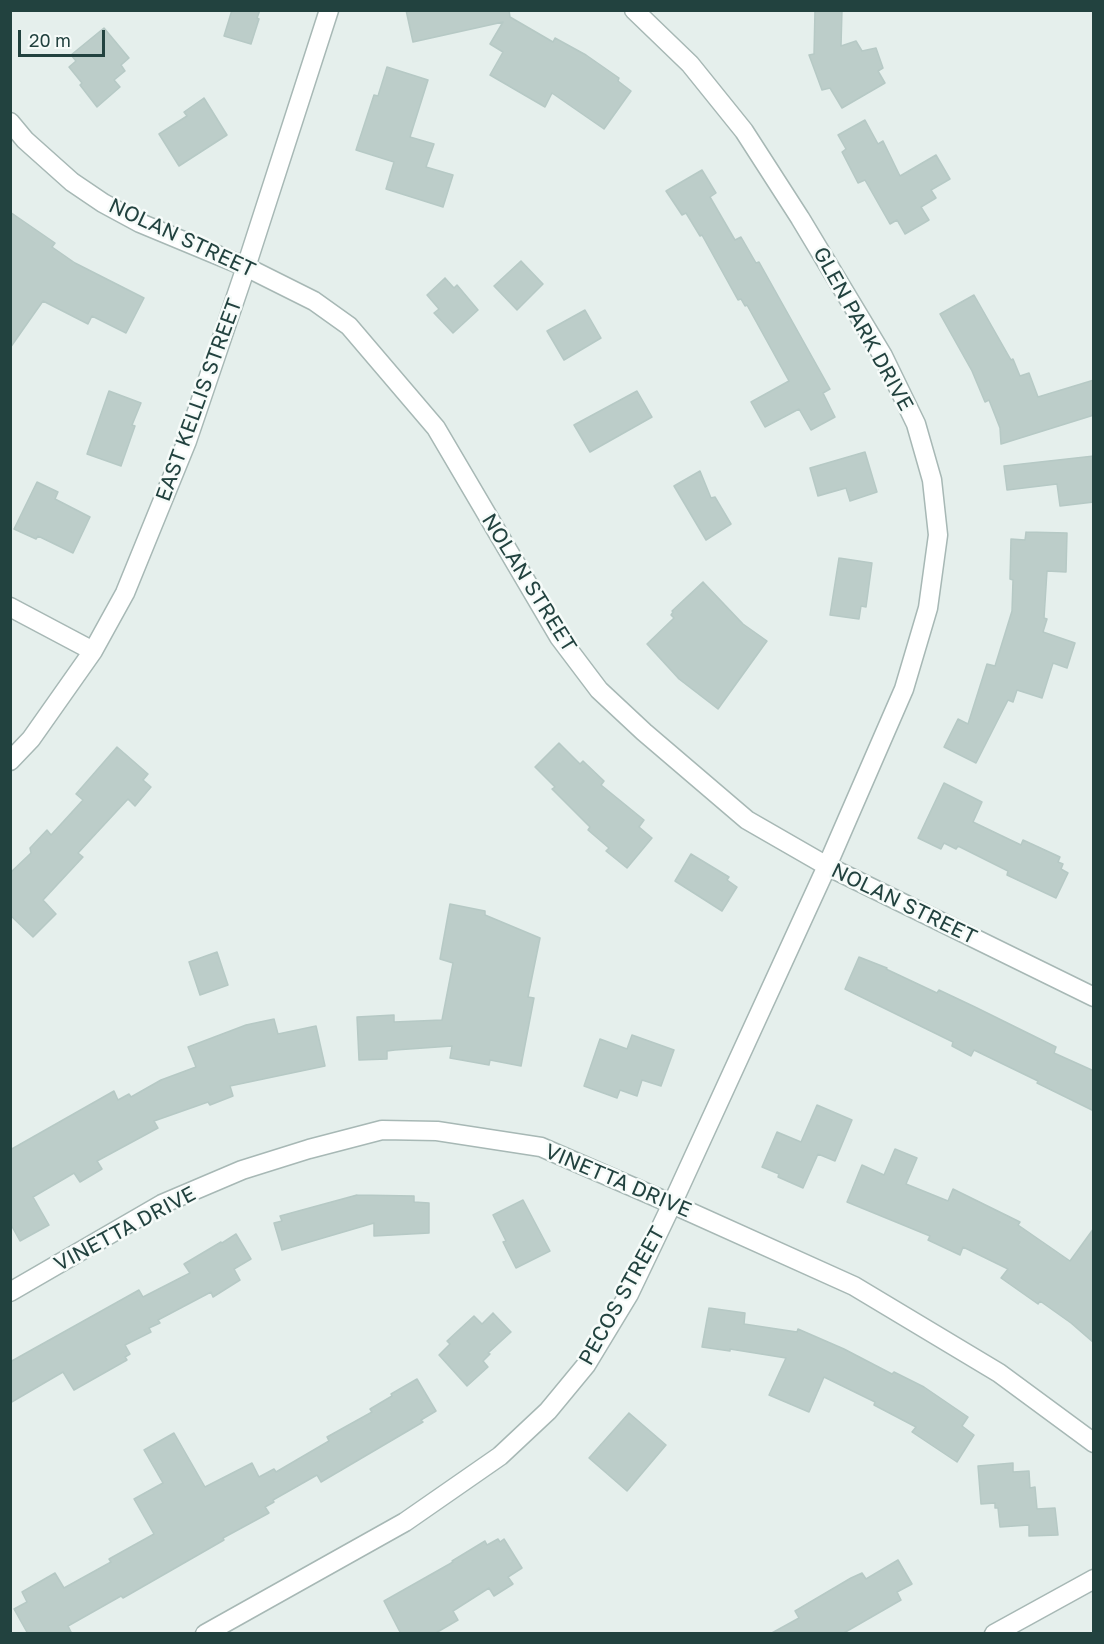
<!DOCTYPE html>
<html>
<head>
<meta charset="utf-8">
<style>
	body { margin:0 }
	#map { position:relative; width:1104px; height:1644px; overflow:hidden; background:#e5efec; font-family:"Golos Text",sans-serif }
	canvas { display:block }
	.frame { position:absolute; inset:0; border:12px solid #22423f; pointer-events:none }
	.scale { position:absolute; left:18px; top:30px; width:87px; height:27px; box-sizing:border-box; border:3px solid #22423f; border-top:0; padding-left:8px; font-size:18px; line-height:21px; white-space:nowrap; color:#22423f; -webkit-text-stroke:4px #f6fbf9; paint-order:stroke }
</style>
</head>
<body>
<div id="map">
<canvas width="1104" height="1644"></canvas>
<div class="frame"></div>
<div class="scale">20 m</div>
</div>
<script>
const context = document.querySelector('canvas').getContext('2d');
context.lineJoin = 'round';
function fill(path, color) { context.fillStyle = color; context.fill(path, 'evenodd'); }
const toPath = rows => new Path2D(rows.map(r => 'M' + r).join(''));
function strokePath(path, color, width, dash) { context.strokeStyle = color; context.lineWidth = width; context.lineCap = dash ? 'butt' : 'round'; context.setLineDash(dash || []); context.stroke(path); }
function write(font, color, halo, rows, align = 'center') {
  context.font = font + ' "Golos Text",sans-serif'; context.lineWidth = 5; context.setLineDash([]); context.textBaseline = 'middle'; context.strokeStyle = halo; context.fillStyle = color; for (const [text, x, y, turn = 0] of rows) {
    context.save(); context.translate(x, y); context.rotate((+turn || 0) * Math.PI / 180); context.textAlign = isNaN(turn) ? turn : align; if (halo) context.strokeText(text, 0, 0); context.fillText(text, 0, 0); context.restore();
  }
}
const building = toPath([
	[232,10,260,10,257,18,259,19,251,44,224,36,232,10],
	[406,10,509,10,510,17,553,42,555,38,586,55,619,78,618,81,631,91,604,129,552,93,545,107,490,75,503,52,490,44,503,22,413,42,406,10],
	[815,10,842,10,841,46,856,41,862,51,876,48,883,68,878,71,885,83,842,108,830,88,822,90,809,55,814,54,815,10],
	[104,28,129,58,121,65,125,71,114,80,120,87,97,107,80,85,82,83,69,67,76,61,71,55,104,28],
	[387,67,428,80,410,137,434,144,426,167,453,175,443,207,386,189,394,162,356,150,374,95,378,96,387,67],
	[204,98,227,135,179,166,159,134,187,116,184,112,204,98],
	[865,120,878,144,883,141,900,176,936,155,950,179,931,190,936,198,921,207,929,220,905,234,897,220,890,224,865,180,858,183,842,152,846,149,838,135,865,120],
	[702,170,716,193,710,197,735,240,741,237,756,263,759,262,830,389,823,393,835,417,811,430,799,409,765,427,751,402,789,381,747,305,745,306,741,299,738,300,702,235,700,236,686,213,682,215,666,191,702,170],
	[10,212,55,243,52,247,75,263,144,298,126,333,92,316,88,324,43,301,10,348,10,212],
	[521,261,543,284,517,310,494,286,521,261],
	[445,278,454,288,457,285,478,310,453,333,434,313,439,309,427,295,445,278],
	[974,295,1011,360,1013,359,1020,376,1029,373,1038,397,1094,380,1094,415,1001,444,1000,428,989,400,985,402,972,371,940,314,974,295],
	[585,310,601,338,564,360,547,331,585,310],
	[109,391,141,403,132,425,135,426,121,466,87,454,109,391],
	[637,391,652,417,590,452,574,425,637,391],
	[865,452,877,492,850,501,846,488,818,496,810,468,865,452],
	[1094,456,1094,502,1060,506,1057,484,1007,490,1004,466,1094,456],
	[700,471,711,498,715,497,731,524,706,540,674,486,700,471],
	[37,482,58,492,55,499,90,517,73,553,38,536,36,539,14,529,37,482],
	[1026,532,1067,533,1066,572,1047,571,1044,618,1047,619,1043,632,1075,643,1067,668,1053,663,1042,698,1017,690,1013,702,1008,700,976,763,944,747,958,719,968,724,987,664,995,666,1012,611,1013,580,1010,579,1011,539,1025,540,1026,532],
	[839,558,872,563,866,607,861,606,859,619,830,615,839,558],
	[703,582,743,624,767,641,718,709,679,679,647,644,674,618,671,615,673,612,672,611,703,582],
	[559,743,580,764,583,761,604,781,601,785,644,820,639,827,652,838,627,868,606,851,609,848,588,830,590,827,552,789,555,787,535,767,559,743],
	[117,747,148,774,143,780,151,787,135,806,128,799,78,853,83,857,43,900,56,914,33,937,10,915,10,873,31,853,30,848,47,830,51,835,83,800,76,794,117,747],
	[944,783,982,802,973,822,1021,845,1023,840,1060,857,1058,862,1063,864,1061,869,1068,873,1056,898,1007,875,1008,871,958,846,956,849,944,843,941,849,918,838,944,783],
	[691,854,729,877,727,880,737,887,722,911,675,881,691,854],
	[450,904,485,911,485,915,540,938,528,997,534,998,521,1066,490,1060,489,1065,450,1058,452,1046,395,1050,387,1051,387,1059,359,1060,357,1017,394,1015,394,1022,442,1020,453,963,440,959,450,904],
	[217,952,228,985,200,995,189,962,217,952],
	[859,957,887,968,886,969,937,993,939,990,975,1007,1056,1047,1054,1053,1094,1071,1094,1111,1037,1083,1038,1081,974,1050,971,1056,952,1046,953,1042,845,989,859,957],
	[274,1019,278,1034,316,1026,325,1066,230,1086,233,1096,210,1105,208,1102,154,1121,158,1128,97,1161,102,1169,80,1182,74,1173,33,1197,49,1225,20,1241,10,1223,10,1150,114,1091,118,1100,129,1094,131,1097,161,1080,196,1067,188,1047,246,1025,274,1019],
	[632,1035,674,1050,661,1086,642,1080,637,1096,620,1090,617,1098,584,1086,600,1039,627,1049,632,1035],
	[817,1105,852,1120,835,1161,818,1154,803,1188,778,1177,779,1174,762,1167,777,1132,801,1142,817,1105],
	[895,1149,917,1158,906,1184,948,1201,953,1189,1020,1222,1018,1225,1070,1261,1094,1228,1094,1343,1071,1323,1040,1301,1038,1304,1001,1278,1008,1269,963,1247,960,1255,928,1240,930,1236,847,1202,862,1165,884,1175,895,1149],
	[357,1195,414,1196,414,1202,429,1203,429,1233,374,1236,374,1223,282,1250,274,1223,282,1221,280,1216,357,1195],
	[523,1200,550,1251,516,1268,503,1242,506,1241,493,1215,523,1200],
	[236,1234,251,1259,234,1269,240,1280,213,1297,211,1292,158,1320,160,1323,149,1328,151,1332,125,1345,130,1354,125,1357,127,1360,74,1390,63,1372,10,1403,10,1362,139,1290,143,1297,190,1273,184,1264,221,1242,222,1243,236,1234],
	[709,1308,745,1313,744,1324,797,1332,798,1329,844,1349,892,1374,894,1372,924,1387,968,1417,962,1426,974,1435,957,1462,912,1432,916,1427,874,1405,875,1402,824,1377,809,1412,769,1395,786,1358,730,1349,730,1351,702,1347,709,1308],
	[493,1313,511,1332,488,1353,490,1354,483,1361,488,1367,467,1386,439,1355,450,1344,447,1341,474,1316,482,1324,493,1313],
	[417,1379,436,1411,421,1420,423,1422,321,1482,317,1475,273,1500,274,1502,265,1507,269,1513,223,1538,224,1540,123,1598,121,1596,68,1626,72,1634,28,1634,14,1609,27,1602,22,1592,55,1573,64,1588,111,1562,109,1559,154,1534,134,1499,163,1483,144,1450,174,1433,205,1487,252,1463,259,1477,274,1469,276,1472,329,1441,327,1437,372,1412,370,1409,392,1396,391,1394,417,1379],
	[629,1413,666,1445,627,1491,589,1458,629,1413],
	[1013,1463,1013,1472,1029,1471,1030,1488,1035,1487,1037,1509,1055,1508,1058,1535,1029,1536,1029,1525,1000,1527,998,1508,995,1508,995,1503,981,1504,978,1466,1013,1463],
	[498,1539,500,1542,504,1539,522,1568,508,1577,513,1584,494,1596,489,1588,453,1611,458,1620,434,1634,401,1634,384,1601,453,1562,452,1561,485,1541,487,1545,498,1539],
	[898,1560,912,1584,897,1592,901,1600,842,1634,770,1634,799,1618,795,1611,851,1578,862,1573,866,1579,898,1560]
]);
const minor = toPath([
	[10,122,25,140,72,182,103,203,140,223,246,267,314,301,349,326,436,428,559,637,599,690,644,732,747,820,827,866,1094,997],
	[10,607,93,651],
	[10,761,31,739,93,651,125,593,187,441,246,267,329,10],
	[10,1292,162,1204,242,1170,309,1149,382,1130,437,1131,541,1147,672,1204,854,1286,999,1373,1094,1443],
	[205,1634,405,1522,500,1456,548,1411,586,1365,629,1294,672,1204,827,866,904,689,928,608,938,535,932,480,916,424,883,356,800,218,744,131,690,64,634,10],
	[994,1634,1094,1579]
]);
const streetNames = [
	["NOLAN STREET",182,238,25],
	["GLEN PARK DRIVE",863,329,61],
	["EAST KELLIS STREET",199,400,-70],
	["NOLAN STREET",529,583,58],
	["NOLAN STREET",904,904,26],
	["VINETTA DRIVE",618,1181,23],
	["VINETTA DRIVE",125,1229,-28],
	["PECOS STREET",622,1296,-61]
];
fill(building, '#bccdc9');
strokePath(building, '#b6c9c5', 1.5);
strokePath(minor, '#a7b8b5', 21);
strokePath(minor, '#fff', 18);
write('21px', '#22423f', '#f6fbf9', streetNames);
</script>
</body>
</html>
